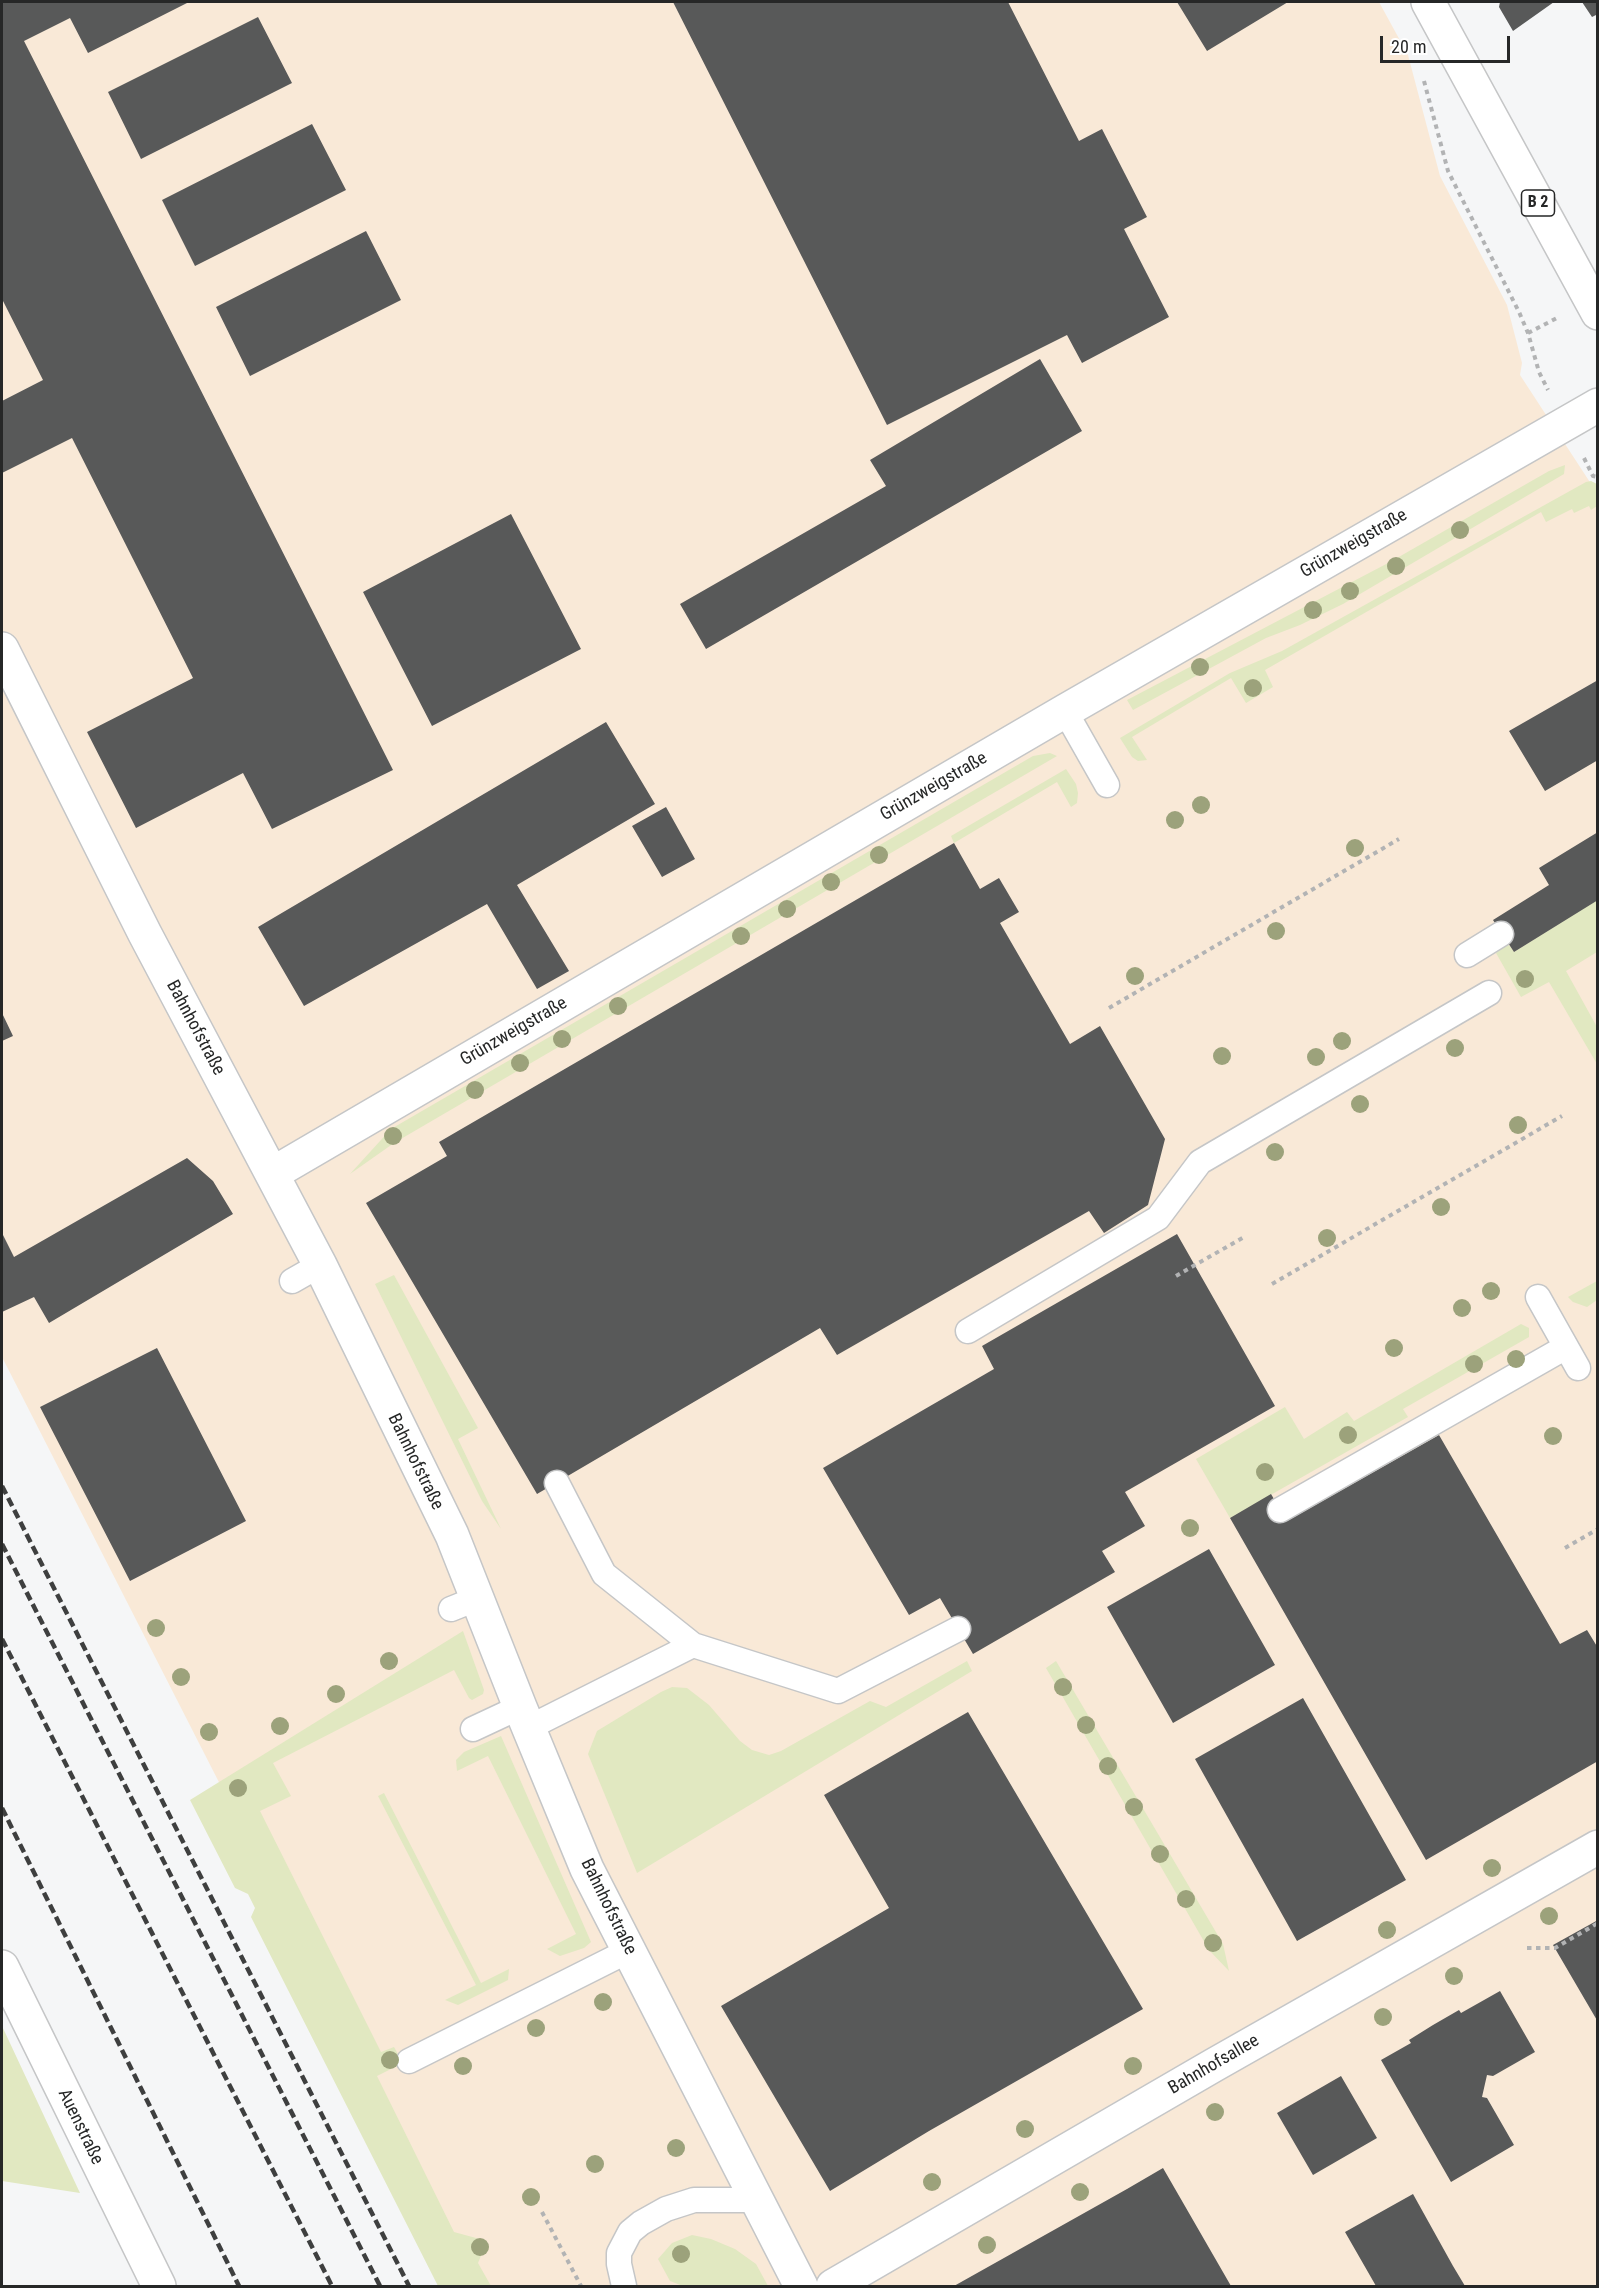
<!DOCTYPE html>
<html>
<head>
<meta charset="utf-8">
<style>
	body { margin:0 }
	#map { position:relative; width:1599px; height:2288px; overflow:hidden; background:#f5f6f7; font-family:"Roboto Condensed",sans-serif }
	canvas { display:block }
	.frame { position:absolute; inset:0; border:3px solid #262727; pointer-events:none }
	.scale { position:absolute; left:1380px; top:36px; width:130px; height:27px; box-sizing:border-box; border:3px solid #262727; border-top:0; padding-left:8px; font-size:18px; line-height:21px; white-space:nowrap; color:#262727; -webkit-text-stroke:4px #fff; paint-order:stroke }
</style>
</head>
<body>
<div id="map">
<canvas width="1599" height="2288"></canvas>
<div class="frame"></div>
<div class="scale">20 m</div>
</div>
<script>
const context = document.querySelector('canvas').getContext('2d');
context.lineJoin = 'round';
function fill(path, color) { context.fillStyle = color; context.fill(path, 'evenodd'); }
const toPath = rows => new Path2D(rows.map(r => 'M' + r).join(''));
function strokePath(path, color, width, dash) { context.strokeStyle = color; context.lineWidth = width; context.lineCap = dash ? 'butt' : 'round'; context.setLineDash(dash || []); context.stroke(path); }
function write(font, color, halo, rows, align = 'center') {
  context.font = font + ' "Roboto Condensed",sans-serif'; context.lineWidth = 6; context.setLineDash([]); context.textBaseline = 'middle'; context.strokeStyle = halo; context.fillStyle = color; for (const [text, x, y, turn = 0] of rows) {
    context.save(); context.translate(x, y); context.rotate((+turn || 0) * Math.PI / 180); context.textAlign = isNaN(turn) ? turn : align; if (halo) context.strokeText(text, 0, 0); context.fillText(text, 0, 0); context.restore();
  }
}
const commercial = toPath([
	[2,2,1379,2,1408,55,1440,176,1507,305,1522,363,1520,375,1597,493,1597,2286,476,2286,2,1357]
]);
const green = toPath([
	[1565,465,1564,474,1343,604,1300,625,1266,638,1133,710,1127,700,1390,562,1549,471],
	[1591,481,1597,484,1597,506,1591,510,1589,506,1574,513,1572,509,1546,522,1541,512,1265,670,1273,687,1246,703,1231,678,1132,737,1147,760,1138,761,1132,757,1120,738,1230,673,1282,651,1586,482],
	[1050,753,1057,756,394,1143,350,1174,391,1129,1033,756],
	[1066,769,1076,784,1078,793,1077,803,1071,807,1057,782,954,843,951,836],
	[1597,900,1597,952,1566,971,1597,1027,1597,1064,1549,982,1521,997,1496,953,1508,944,1514,952],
	[394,1275,478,1428,458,1439,501,1529,482,1501,375,1284],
	[1597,1281,1597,1300,1587,1307,1573,1302,1568,1297],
	[1521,1324,1529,1328,1529,1337,1403,1409,1408,1417,1230,1518,1196,1459,1285,1407,1304,1439,1347,1412,1354,1421],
	[463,1631,484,1690,483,1694,472,1700,469,1698,454,1670,273,1763,291,1796,260,1811,381,2052,394,2047,403,2063,377,2076,454,2232,487,2241,478,2263,491,2286,438,2286,251,1917,255,1908,248,1894,235,1888,190,1800],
	[967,1661,972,1671,637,1873,588,1754,597,1731,661,1692,672,1687,687,1688,709,1705,740,1741,752,1750,769,1755,781,1751,870,1701,886,1707],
	[1056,1661,1223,1944,1229,1971,1209,1950,1046,1668],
	[501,1736,591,1942,584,1948,560,1956,547,1949,576,1934,488,1756,457,1771,456,1760,464,1752],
	[384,1793,481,1983,509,1969,508,1980,458,2005,445,2000,476,1985,378,1796],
	[2,2026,80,2193,2,2181],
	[692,2235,711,2239,735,2249,756,2264,768,2286,683,2286,670,2281,658,2259,672,2243]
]);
const building = toPath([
	[2,2,189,2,88,53,70,18,24,41,393,770,272,829,243,773,136,828,87,732,193,678,72,438,2,473,2,401,43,380,2,299],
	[673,2,1008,2,1079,141,1102,129,1147,217,1124,229,1169,317,1082,363,1067,335,887,425],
	[1177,2,1288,2,1207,51],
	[1500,2,1554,2,1513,31,1499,7],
	[1582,2,1598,2,1598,14,1592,17],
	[258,17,292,83,141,159,108,92],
	[312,124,346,190,195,266,162,200],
	[366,231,401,300,250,376,216,307],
	[1040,359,1082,431,706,649,680,604,886,486,870,460],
	[511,514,581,649,432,726,363,592],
	[1598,680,1598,760,1545,791,1509,731],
	[606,722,655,804,517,885,569,971,537,989,487,904,304,1006,258,927],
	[666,807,695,859,662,877,632,826],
	[1598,832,1598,900,1514,952,1493,920,1549,885,1539,868],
	[954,843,980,889,999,878,1019,912,1000,923,1070,1044,1100,1026,1165,1139,1148,1205,1104,1233,1089,1211,837,1355,820,1328,537,1494,366,1203,447,1156,439,1142],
	[2,1013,13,1036,2,1041],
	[187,1158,213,1181,233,1214,49,1323,34,1297,2,1312,2,1233,14,1257],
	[1177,1234,1275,1406,1125,1492,1145,1526,1102,1551,1115,1572,973,1654,940,1598,909,1615,823,1468,994,1369,982,1346],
	[157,1348,246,1521,130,1581,40,1407],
	[1439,1435,1560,1644,1587,1630,1598,1648,1598,1761,1426,1860,1230,1518,1271,1494,1287,1521],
	[1209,1549,1275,1665,1173,1723,1107,1607],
	[1303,1698,1406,1880,1297,1941,1195,1759],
	[968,1712,1143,2009,929,2131,830,2191,721,2006,889,1908,824,1795],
	[1598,1920,1598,2022,1553,1945],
	[1500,1991,1535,2052,1493,2076,1487,2075,1482,2097,1487,2098,1514,2145,1451,2182,1381,2060,1411,2043,1409,2040,1433,2025,1459,2010,1461,2013],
	[1341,2076,1377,2138,1313,2175,1277,2113],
	[1163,2168,1231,2286,954,2286,1127,2189],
	[1413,2194,1453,2266,1465,2286,1376,2286,1345,2232]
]);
const path = toPath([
	[1424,81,1448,171,1519,312,1528,333,1539,372,1548,390],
	[1528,333,1557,318],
	[1584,458,1593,476,1598,477],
	[1109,1008,1399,839],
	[1176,1276,1244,1237],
	[1272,1284,1562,1116],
	[1565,1548,1598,1529],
	[1527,1948,1555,1948,1598,1923],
	[542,2212,581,2286]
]);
const service = toPath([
	[1065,711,1107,785],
	[1467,955,1501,934],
	[292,1281,320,1265],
	[1538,1297,1578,1368],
	[968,1331,1158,1218,1200,1162,1489,993],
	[557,1483,604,1574,693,1645,838,1691,958,1629],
	[1280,1510,1566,1347],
	[451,1609,476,1599],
	[528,1728,693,1645],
	[473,1729,520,1707],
	[409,2061,628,1951],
	[624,2286,619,2264,619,2253,630,2232,641,2223,666,2209,694,2200,756,2200]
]);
const minor = toPath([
	[2,649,145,934,320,1265,452,1535,520,1707,587,1869,801,2286],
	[272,1174,1065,711,1598,405],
	[2,1967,159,2286],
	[833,2286,1214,2065,1598,1847]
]);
const primary = toPath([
	[1428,2,1598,313]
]);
const rail = toPath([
	[2,1486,409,2286],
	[2,1544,380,2286],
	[2,1639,332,2286],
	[2,1808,239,2286]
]);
const trees = [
	[1460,530],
	[1396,566],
	[1350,591],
	[1313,610],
	[1200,667],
	[1253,688],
	[1201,805],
	[1175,820],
	[1355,848],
	[879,855],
	[831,882],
	[787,909],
	[1276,931],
	[741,936],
	[1135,976],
	[1525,979],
	[618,1006],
	[562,1039],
	[1342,1041],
	[1455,1048],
	[1222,1056],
	[1316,1057],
	[520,1063],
	[475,1090],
	[1360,1104],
	[1518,1125],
	[393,1136],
	[1275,1152],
	[1441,1207],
	[1327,1238],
	[1491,1291],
	[1462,1308],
	[1394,1348],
	[1516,1359],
	[1474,1364],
	[1348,1435],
	[1553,1436],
	[1265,1472],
	[1190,1528],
	[156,1628],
	[389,1661],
	[181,1677],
	[1063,1687],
	[336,1694],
	[1086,1725],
	[280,1726],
	[209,1732],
	[1108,1766],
	[238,1788],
	[1134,1807],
	[1160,1854],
	[1492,1868],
	[1186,1899],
	[1549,1916],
	[1387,1930],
	[1213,1943],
	[1454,1976],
	[603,2002],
	[1383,2017],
	[536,2028],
	[390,2060],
	[463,2066],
	[1133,2066],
	[1215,2112],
	[1025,2129],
	[676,2148],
	[595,2164],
	[932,2182],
	[1080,2192],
	[531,2197],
	[987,2245],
	[480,2247],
	[681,2254]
];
const shields = [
	[1538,203,33]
];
const shieldNames = [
	["B 2",1538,203]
];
const streetNames = [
	["Grünzweigstraße",1354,544,-30],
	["Grünzweigstraße",934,787,-30],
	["Bahnhofstraße",195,1028,62],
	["Grünzweigstraße",514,1032,-30],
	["Bahnhofstraße",415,1462,64],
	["Bahnhofstraße",608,1907,64],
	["Bahnhofsallee",1214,2065,-30],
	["Auenstraße",80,2127,64]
];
fill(commercial, '#f9e9d7');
fill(green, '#e1e8c1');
fill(building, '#585959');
strokePath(service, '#c5c6c7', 27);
strokePath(minor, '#c5c6c7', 36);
strokePath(primary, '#c5c6c7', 36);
strokePath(path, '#b2b3b4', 4, [4.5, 4.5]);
strokePath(service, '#fff', 24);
strokePath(minor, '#fff', 33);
strokePath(primary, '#fff', 33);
strokePath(rail, '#3e3f3f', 4.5, [9, 4.5]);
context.fillStyle = '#9ca27b';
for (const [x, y] of trees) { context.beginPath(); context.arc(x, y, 9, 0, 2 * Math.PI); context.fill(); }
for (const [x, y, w] of shields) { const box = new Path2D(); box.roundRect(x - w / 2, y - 13, w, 26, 4.5); context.fillStyle = '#fff'; context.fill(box); strokePath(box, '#262727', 1.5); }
write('bold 16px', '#262727', null, shieldNames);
write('18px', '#262727', '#fff', streetNames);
</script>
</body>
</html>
